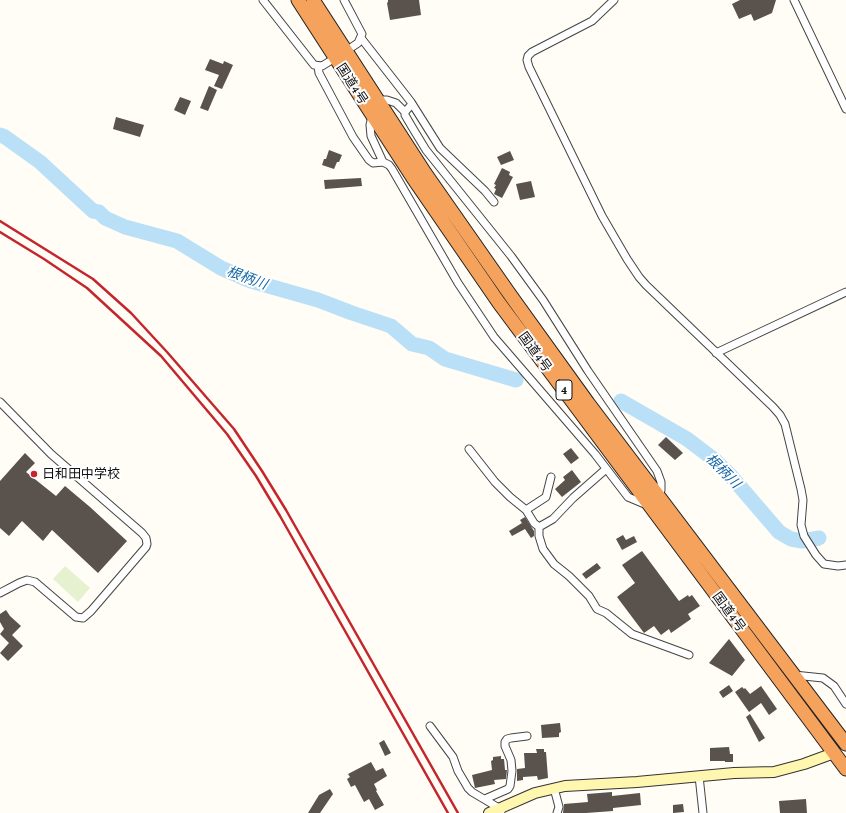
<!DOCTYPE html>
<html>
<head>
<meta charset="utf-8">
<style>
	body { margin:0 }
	canvas { display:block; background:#fffdf5 }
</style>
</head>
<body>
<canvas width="846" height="813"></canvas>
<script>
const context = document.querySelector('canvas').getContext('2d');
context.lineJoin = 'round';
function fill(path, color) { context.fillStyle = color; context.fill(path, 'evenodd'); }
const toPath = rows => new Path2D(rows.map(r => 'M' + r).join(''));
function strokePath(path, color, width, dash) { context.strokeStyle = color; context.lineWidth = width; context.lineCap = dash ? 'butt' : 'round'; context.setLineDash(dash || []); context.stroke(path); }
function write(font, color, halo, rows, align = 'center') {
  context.font = font + ' "Crimson Pro","Noto Sans JP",serif'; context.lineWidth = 4; context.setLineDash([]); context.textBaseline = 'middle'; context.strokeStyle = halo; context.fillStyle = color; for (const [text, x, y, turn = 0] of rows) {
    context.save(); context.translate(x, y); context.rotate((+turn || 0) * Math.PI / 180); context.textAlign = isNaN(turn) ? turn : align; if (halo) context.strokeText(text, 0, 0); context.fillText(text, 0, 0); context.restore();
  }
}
const pitch = toPath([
	[65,566,90,588,78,602,53,579]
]);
const river = toPath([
	[0,135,5,137,40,162,93,211,99,212,105,218,125,227,177,241,221,268,251,281,318,300,352,313,391,326,412,344,429,348,445,359,516,380],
	[621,401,687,439,716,461,730,475,779,532,791,539,802,541,819,538]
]);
const building = toPath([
	[388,0,419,0,421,15,390,20,387,3,388,2],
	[740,0,776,0,772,13,754,21,751,14,739,19,732,4],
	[210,59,223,64,224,61,233,65,222,89,214,86,219,75,205,70],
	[209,86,217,90,208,111,200,108],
	[180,97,191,101,185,115,174,110],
	[116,117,144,125,140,137,113,129],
	[329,150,342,155,339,162,337,162,334,169,322,165,324,159,326,159],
	[510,151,514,160,501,165,497,157],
	[502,168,510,172,509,175,513,177,502,198,494,194,496,189,494,188,496,185,494,184],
	[361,178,362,186,325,189,324,180],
	[531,181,535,197,520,200,516,184],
	[666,437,683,453,675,460,658,445],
	[571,448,579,458,571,464,563,454],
	[25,453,35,463,26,472,56,496,65,486,90,507,127,541,98,573,52,530,43,541,22,521,9,536,0,528,0,481],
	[572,470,581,482,562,497,555,489,565,480,563,477],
	[525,517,534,531,534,536,531,538,525,529,512,536,509,531,522,523,520,520],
	[623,535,626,540,634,536,637,542,622,550,616,539],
	[642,551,679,601,688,595,689,597,692,595,700,606,688,614,691,619,671,633,669,629,661,635,654,626,644,633,617,597,635,583,622,565],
	[597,563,601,568,586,579,582,574],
	[6,610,10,616,21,626,12,635,23,646,8,661,0,653,9,643,0,634,4,629,0,622,0,614],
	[729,639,745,660,732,676,709,663],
	[729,685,733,691,723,698,719,692],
	[761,686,777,709,769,715,761,703,749,712,735,692,742,687,744,689,745,688,750,694],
	[750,714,765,738,759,742,746,717],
	[560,723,561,732,559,733,559,737,542,738,541,725],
	[384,740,391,753,385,756,379,743],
	[729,747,730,754,733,754,733,762,725,762,725,761,710,761,710,748],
	[536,749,544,749,544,752,546,752,548,778,538,780,537,776,523,777,523,780,517,781,517,769,525,768,524,753,537,753],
	[501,756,501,759,504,759,505,770,507,770,506,779,494,780,495,784,475,788,472,775,492,770,491,761,493,760,493,757],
	[371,762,376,771,383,768,387,776,374,784,377,790,376,791,384,805,375,810,369,799,364,802,355,785,351,787,347,779,350,777,348,774],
	[330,789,333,794,320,813,308,813,319,795],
	[612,792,612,796,640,793,641,805,613,808,613,811,586,813,563,813,564,804,588,802,587,794],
	[806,799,807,813,780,813,779,801],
	[683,804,684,812,673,813,673,805]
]);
const street = toPath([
	[263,0,314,65,322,66,335,58],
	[344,0,362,34,358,43,346,51],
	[614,0,592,21,532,52,528,56,527,60,529,67,602,216,627,259,639,277,646,285,773,407,780,415,785,424,801,489,803,500,801,525,804,536,816,555,824,564,838,566,846,565],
	[794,0,846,109],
	[361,38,411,102,440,148,485,191,494,202],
	[318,66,319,73,353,137,369,160,373,163,383,162,389,165,392,169,458,283,494,337,595,454,628,497,647,505],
	[378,100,387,100,396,103,405,112],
	[412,104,405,112,405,115,412,127,426,150,511,256,543,300,588,371,657,471,661,482,661,490,659,497],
	[372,116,370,125,371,136,383,162],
	[716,353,846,292],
	[0,402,51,454,142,533,146,538,147,544,146,547,91,611,83,618,76,617,35,582,27,580,19,583,0,593],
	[469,449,495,482,510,497,526,510,534,523,539,527,539,536,543,549,554,564,569,576,589,596,597,609,606,613,632,634,689,655],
	[526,510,546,497,551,477],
	[539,527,553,519,573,498,606,469],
	[794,675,823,678,834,686,846,704],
	[430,726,453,757,458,771,468,788,472,792,499,808,501,811],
	[699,776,703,813],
	[554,788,559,807,557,813],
	[485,799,508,789,510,786,512,771,511,760,505,746,505,742,507,739,511,738,527,736]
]);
const secondary = toPath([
	[489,813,535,793,565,786,637,782,734,773,774,772,804,764,834,753]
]);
const highway = toPath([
	[298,0,413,178,499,303,846,769],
	[313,0,425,173,511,296,588,403,846,744]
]);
const rail = toPath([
	[0,221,93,279,131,313,167,352,234,429,262,471,286,510,458,813],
	[0,232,44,259,87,288,161,356,227,434,256,476,280,516,448,813]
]);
const markers = [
	[34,474,4,"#c4262e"]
];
const shields = [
	[564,390,16]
];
const shieldNames = [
	["4",564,390]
];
const streetNames = [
	["国道4号",352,84,57],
	["国道4号",535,352,54],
	["国道4号",729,612,54]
];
const poiNames = [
	["日和田中学校",42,474]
];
const waterNames = [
	["根柄川",247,278,20],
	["根柄川",723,471,45]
];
fill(pitch, '#e6f2cf');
strokePath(river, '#b9e0f7', 15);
fill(building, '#5a524d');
strokePath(street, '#444', 9);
strokePath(secondary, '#333', 12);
strokePath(highway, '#222', 15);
strokePath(street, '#fff', 7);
strokePath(secondary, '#fff6b0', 10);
strokePath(highway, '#f5a25d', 13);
strokePath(rail, '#c4262e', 2.5);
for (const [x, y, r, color] of markers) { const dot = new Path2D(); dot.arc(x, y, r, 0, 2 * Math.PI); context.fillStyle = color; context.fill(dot); strokePath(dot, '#fff', 1.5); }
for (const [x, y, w] of shields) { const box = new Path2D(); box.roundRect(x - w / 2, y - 10, w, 20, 3); context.fillStyle = '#fff'; context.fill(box); strokePath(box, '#111', 1); }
write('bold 12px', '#111', null, shieldNames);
write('13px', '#111', '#fff', streetNames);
write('13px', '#111', '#fff', poiNames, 'left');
write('italic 14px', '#1768a6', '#fff', waterNames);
</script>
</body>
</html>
